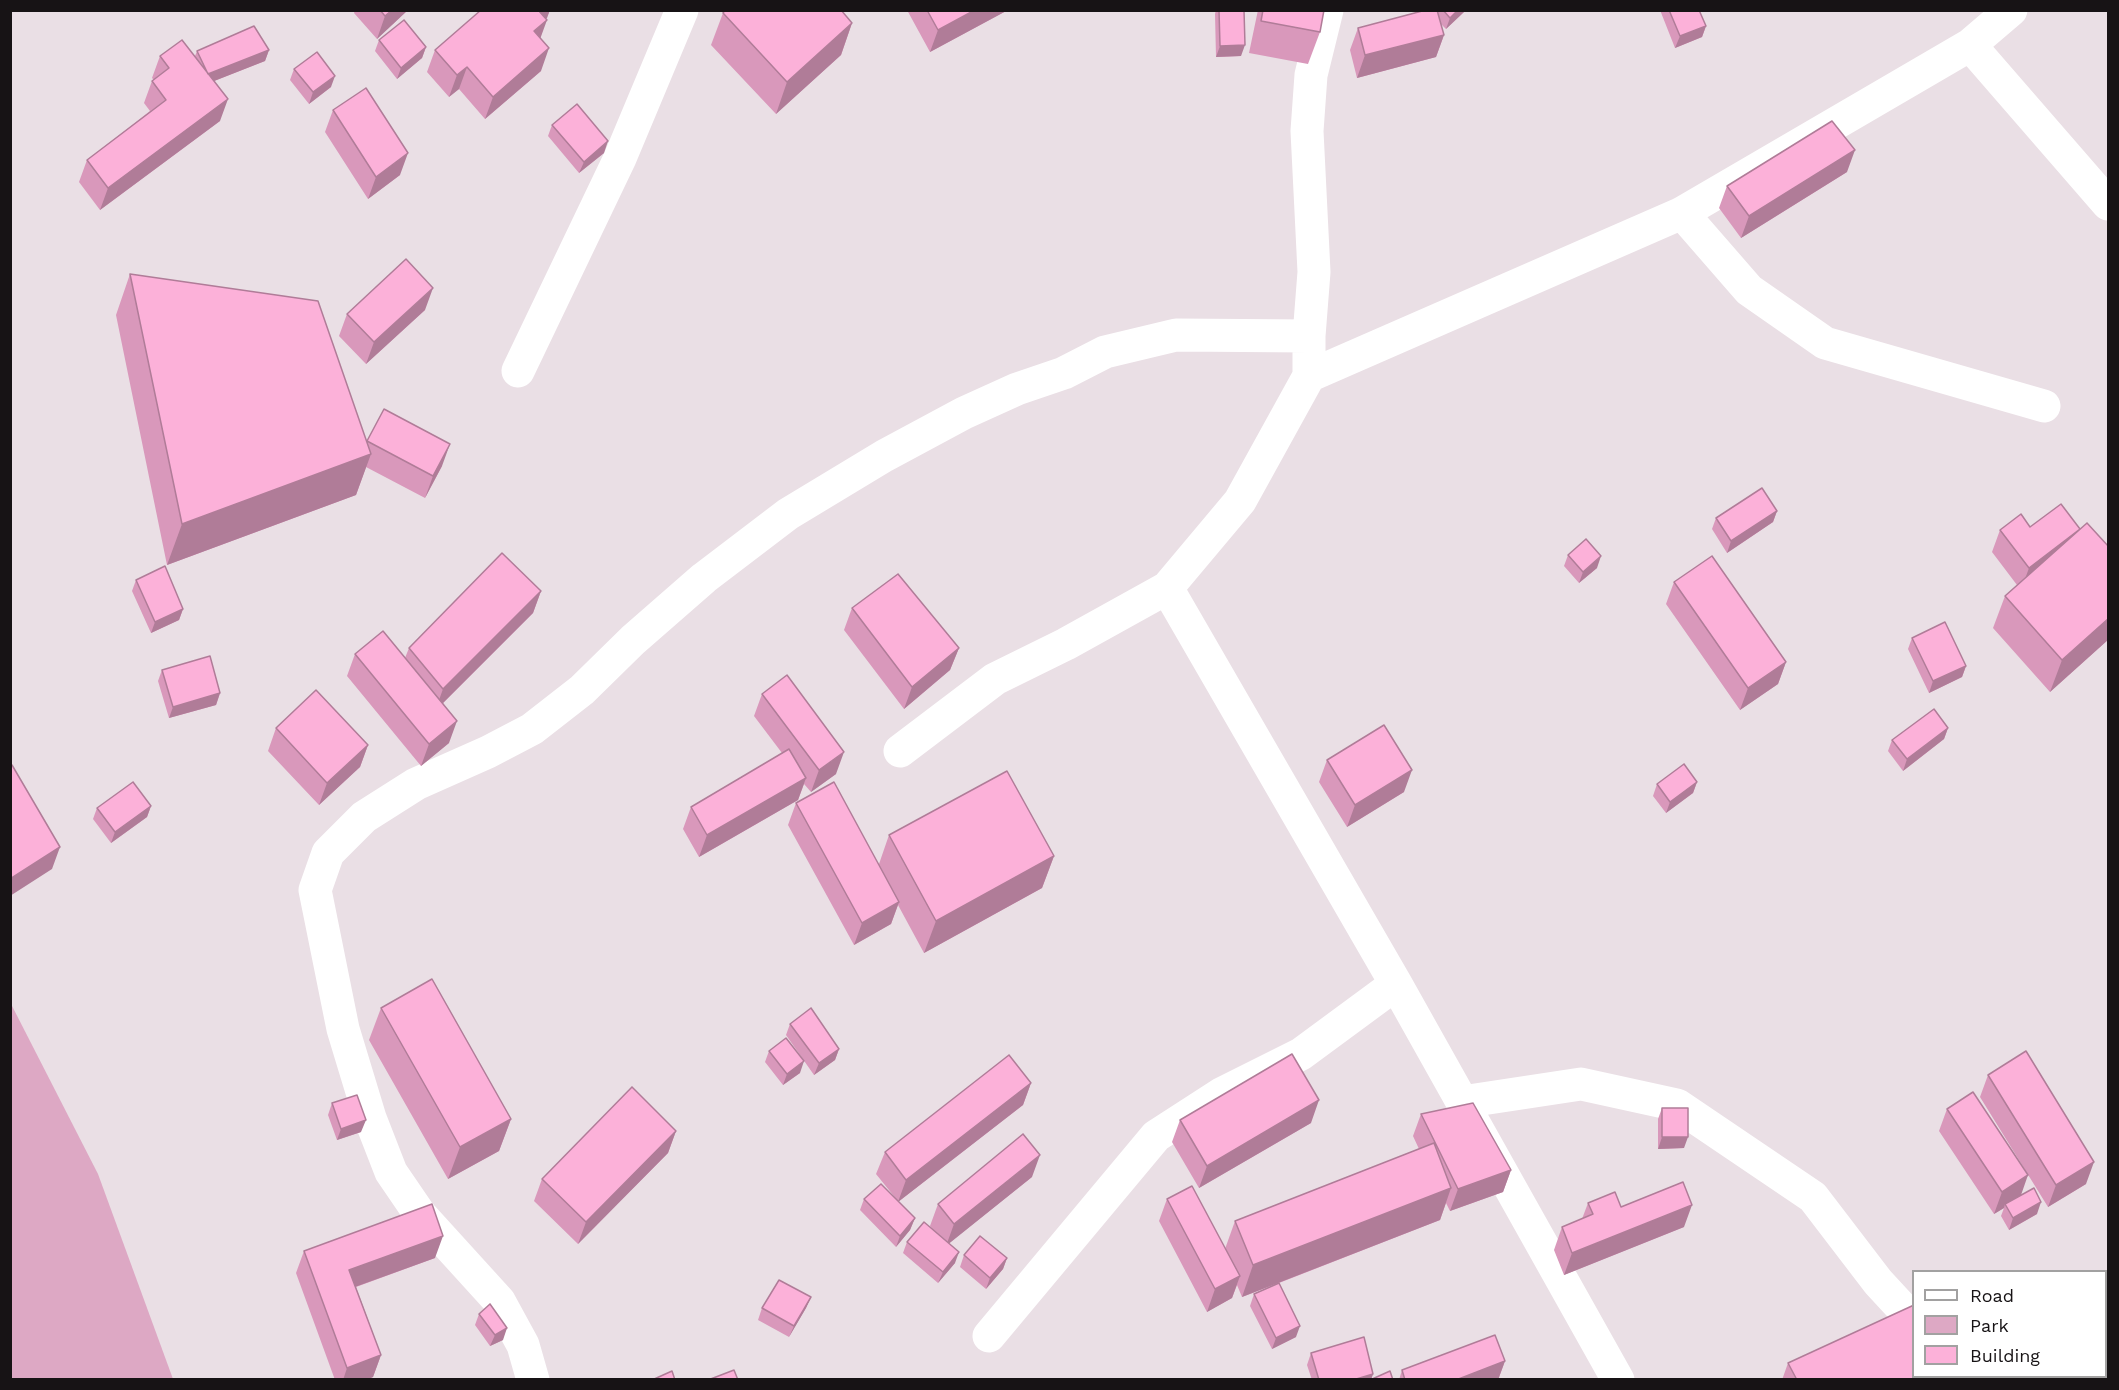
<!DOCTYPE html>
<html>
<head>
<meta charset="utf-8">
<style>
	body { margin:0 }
	#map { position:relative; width:2119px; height:1390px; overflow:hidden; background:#eadfe5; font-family:"Work Sans",sans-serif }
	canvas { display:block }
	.frame { position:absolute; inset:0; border:12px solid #171315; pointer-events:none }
	.legend { position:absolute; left:1912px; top:1270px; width:195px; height:108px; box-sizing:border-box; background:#fff; border:2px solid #a2a1a1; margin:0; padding:8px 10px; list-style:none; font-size:18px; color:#171315 }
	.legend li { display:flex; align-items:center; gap:12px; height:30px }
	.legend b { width:30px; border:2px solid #a2a1a1 }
</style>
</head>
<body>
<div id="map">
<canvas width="2119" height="1390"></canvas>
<div class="frame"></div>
<ul class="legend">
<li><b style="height:8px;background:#fff"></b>Road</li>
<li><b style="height:16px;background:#dda8c4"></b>Park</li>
<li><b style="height:16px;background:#fcb1d9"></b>Building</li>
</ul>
</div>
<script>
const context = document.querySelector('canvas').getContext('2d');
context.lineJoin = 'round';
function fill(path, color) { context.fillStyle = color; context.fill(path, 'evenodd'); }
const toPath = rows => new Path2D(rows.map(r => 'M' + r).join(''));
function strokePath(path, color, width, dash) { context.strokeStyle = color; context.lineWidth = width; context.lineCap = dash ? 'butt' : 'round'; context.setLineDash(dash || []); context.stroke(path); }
const green = toPath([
	[10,1002,98,1174,173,1379,11,1379]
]);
const minor = toPath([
	[1970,45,2108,204],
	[1682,213,1749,290,1825,343,2044,406],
	[518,371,620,158,682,10],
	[1309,376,1682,213,1970,45,2011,10],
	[1167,588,1396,984,1618,1380],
	[900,751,995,679,1066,644,1167,588,1240,501,1309,376,1309,336,1314,272,1307,131,1311,75,1327,10],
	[1462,1102,1581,1084,1677,1105,1813,1197,1878,1282,1914,1321],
	[989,1336,1156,1136,1221,1094,1301,1054,1396,984],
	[1964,1376,1966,1380],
	[533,1380,523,1345,499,1301,419,1213,391,1172,370,1118,343,1029,315,890,328,853,364,817,416,784,488,752,532,729,582,690,633,640,704,578,788,514,884,456,964,413,1017,389,1064,373,1105,352,1176,335,1309,336]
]);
const wall = toPath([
	[355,10,408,10,377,39,354,13],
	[481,10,550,10,546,19,540,38,541,71,485,119,459,89,449,97,427,72,435,50],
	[907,10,1008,10,930,52],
	[1216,10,1244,10,1241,56,1216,57,1215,14],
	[1258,10,1324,10,1320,32,1308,64,1249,53],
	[1426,10,1465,10,1464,12,1446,29,1441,24,1444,35,1436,57,1357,78,1350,50,1358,28],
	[1660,10,1699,10,1706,26,1702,37,1675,48],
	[723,13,852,23,841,55,776,114,711,45],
	[379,40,426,47,422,58,397,79,375,51],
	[269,50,265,61,214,81,220,121,100,210,79,182,87,160,150,111,144,103,152,81,154,80,152,78,160,56,195,56,197,51],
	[294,69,331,87,309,104,290,80],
	[333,110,400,175,368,199,325,132],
	[552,125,604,153,579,173,548,136],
	[1847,172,1741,238,1719,208,1727,186],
	[130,274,367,442,384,409,442,466,425,498,366,467,356,495,167,565,116,315],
	[425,310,366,364,339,336,347,314],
	[1777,511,1773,522,1727,553,1712,529,1716,518],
	[2030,527,2080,529,2109,547,2109,639,2050,692,1993,628,2005,596,2017,585,1992,552,2000,530],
	[1568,555,1597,568,1579,583,1564,566],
	[136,580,183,609,179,620,151,633,132,591],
	[1674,582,1786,662,1778,684,1740,710,1666,604],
	[541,591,533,613,443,703,449,743,421,766,347,676,355,654,405,658,409,648],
	[852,608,959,648,950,670,904,709,844,630],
	[1912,638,1966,666,1962,677,1929,693,1908,649],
	[162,670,220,693,216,705,169,718,158,681],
	[762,694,836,774,811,792,804,784,798,800,699,857,683,829,691,807,782,753,754,716],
	[276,728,368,745,360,767,319,805,268,751],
	[1948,728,1944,739,1903,771,1888,751,1892,740],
	[1327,760,1404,792,1347,827,1319,782],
	[1697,782,1693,793,1666,813,1653,796,1657,784],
	[796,803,879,864,889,835,1054,856,1042,888,924,953,898,905,891,924,854,945,788,825],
	[151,806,147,817,111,843,93,819,97,808],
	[381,1008,511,1119,499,1151,448,1179,369,1040],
	[790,1024,839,1049,835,1060,814,1075,786,1035],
	[769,1051,800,1073,783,1085,765,1062],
	[1988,1075,2086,1184,2048,1207,1980,1097],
	[1031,1083,1023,1105,898,1202,915,1218,910,1230,896,1247,860,1210,864,1199,897,1200,876,1174,885,1152],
	[332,1103,361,1132,337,1140,328,1115],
	[1662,1108,1684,1148,1658,1149,1658,1119],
	[1947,1109,2020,1196,2037,1214,2009,1230,2001,1216,2004,1208,1994,1214,1939,1131],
	[1421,1114,1511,1170,1503,1192,1450,1211,1446,1203,1440,1220,1279,1283,1296,1337,1272,1349,1250,1306,1254,1294,1276,1284,1242,1297,1237,1285,1232,1298,1207,1312,1159,1221,1167,1199,1225,1249,1235,1221,1419,1149,1413,1136],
	[1180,1120,1311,1123,1199,1188,1172,1142],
	[676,1131,668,1153,578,1244,534,1201,542,1179],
	[1032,1177,949,1243,955,1263,938,1283,903,1253,907,1242,933,1230,930,1226,938,1204],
	[1588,1203,1621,1207,1684,1227,1564,1275,1554,1250,1562,1227,1582,1219],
	[304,1251,435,1258,356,1287,381,1355,373,1377,366,1380,335,1380,296,1273],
	[964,1255,1007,1258,1003,1269,986,1289,960,1267],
	[811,1297,806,1308,789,1337,758,1320,762,1308],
	[479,1314,503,1340,490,1346,475,1325],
	[1311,1353,1373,1374,1371,1379,1393,1380,1312,1380,1307,1365],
	[1505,1361,1498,1380,1399,1380,1402,1370],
	[1788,1363,1914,1377,1945,1377,1944,1380,1782,1380]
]);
const shadedWall = toPath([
	[392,10,408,10,377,39,385,16],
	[538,10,550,10,547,18,530,32],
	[975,10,1008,10,930,52,938,30],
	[1458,10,1465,10,1464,12,1446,29,1450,18],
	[547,20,539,42,534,31],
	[852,23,841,55,776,114,787,82],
	[1706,26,1702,37,1675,48,1680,36],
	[1444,35,1436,57,1357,78,1365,55],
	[1245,45,1241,56,1216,57,1220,46],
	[426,47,422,58,397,79,401,68],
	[549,48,541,71,485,119,493,97],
	[269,50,265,61,204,85,208,74],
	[467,67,459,89,449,97,457,75],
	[335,76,331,87,309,104,313,92],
	[228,99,220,121,100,210,108,188],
	[608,141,604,153,579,173,584,162],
	[1855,150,1847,172,1741,238,1749,216],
	[408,153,400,175,368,199,376,177],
	[433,288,425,310,366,364,374,342],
	[450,444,442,466,425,498,433,476],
	[371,454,356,495,167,565,182,524],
	[1777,511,1773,522,1727,553,1731,541],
	[2080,529,2021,590,2029,568],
	[1601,556,1597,568,1579,583,1583,572],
	[541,591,533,613,435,711,443,689],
	[183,609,179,620,151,633,155,622],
	[2109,618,2109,639,2050,692,2062,660],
	[959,648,950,670,904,709,912,687],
	[1786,662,1778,684,1740,710,1748,688],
	[1966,666,1962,677,1929,693,1933,681],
	[220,693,216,705,169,718,173,707],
	[457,721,449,743,421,766,429,744],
	[1948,728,1944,739,1903,771,1907,759],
	[368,745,360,767,319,805,327,783],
	[844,752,836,774,811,792,819,770],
	[1412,770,1404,792,1347,827,1355,805],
	[806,778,798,800,699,857,707,835],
	[1697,782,1693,793,1666,813,1670,802],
	[151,806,147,817,111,843,115,832],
	[60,847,52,869,10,896,10,879],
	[1054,856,1042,888,924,953,936,921],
	[899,902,891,924,854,945,862,923],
	[839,1049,835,1060,814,1075,819,1063],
	[804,1061,800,1073,783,1085,787,1074],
	[1031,1083,1023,1105,898,1202,906,1180],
	[1319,1100,1311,1123,1199,1188,1207,1166],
	[511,1119,499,1151,448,1179,460,1147],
	[366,1120,361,1132,337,1140,341,1129],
	[676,1131,668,1153,578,1244,586,1222],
	[1662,1137,1688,1137,1684,1148,1658,1149],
	[1040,1155,1032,1177,946,1246,954,1224],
	[2094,1162,2086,1184,2048,1207,2056,1185],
	[1511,1170,1503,1192,1450,1211,1458,1189],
	[2028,1175,2020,1198,2005,1204,2004,1208,1994,1214,2002,1192],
	[1451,1188,1440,1220,1242,1297,1253,1265],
	[2041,1202,2037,1214,2009,1230,2013,1218],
	[1692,1205,1684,1227,1564,1275,1572,1253],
	[915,1218,910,1230,896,1247,900,1236],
	[443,1236,435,1258,341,1292,349,1270],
	[959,1252,955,1263,938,1283,943,1272],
	[1007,1258,1003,1269,986,1289,990,1278],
	[1240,1276,1232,1298,1207,1312,1215,1289],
	[811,1297,806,1308,789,1337,794,1326],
	[1300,1326,1296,1337,1272,1349,1276,1338],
	[507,1328,503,1340,490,1346,495,1335],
	[381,1355,373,1377,366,1380,343,1380,347,1368],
	[1505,1361,1498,1380,1456,1380],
	[1373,1374,1371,1380,1353,1380],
	[1922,1377,1945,1377,1944,1380,1916,1380]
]);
const building = toPath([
	[380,10,392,10,385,16,380,10],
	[481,10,538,10,547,20,534,31,549,48,493,97,467,67,457,75,435,50,481,10],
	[725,10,841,10,852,23,787,82,723,13,725,10],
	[927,10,975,10,938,30,927,10],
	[1219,10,1244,10,1245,45,1220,46,1219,10],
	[1263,10,1324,10,1320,32,1261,21,1263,10],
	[1426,10,1437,10,1444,35,1365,55,1358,28,1426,10],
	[1443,10,1458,10,1450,18,1443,10],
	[1669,10,1699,10,1706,26,1680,36,1669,10],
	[404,20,426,47,401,68,379,40,404,20],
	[254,26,269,50,208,74,197,51,254,26],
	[182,40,228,99,108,188,87,160,166,100,152,81,169,68,160,56,182,40],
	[317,52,335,76,313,92,294,69,317,52],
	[366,88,408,153,376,177,333,110,366,88],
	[577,104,608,141,584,162,552,125,577,104],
	[1832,121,1855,150,1749,216,1727,186,1832,121],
	[406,259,433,288,374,342,347,314,406,259],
	[130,274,318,301,371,454,182,524,130,274],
	[384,409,450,444,433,476,367,441,384,409],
	[1762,488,1777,511,1731,541,1716,518,1762,488],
	[2061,504,2080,529,2029,568,2000,530,2021,514,2030,527,2061,504],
	[2087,523,2109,547,2109,618,2062,660,2005,596,2087,523],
	[1586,539,1601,556,1583,572,1568,555,1586,539],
	[502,553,541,591,443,689,409,648,502,553],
	[1712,556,1786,662,1748,688,1674,582,1712,556],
	[165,566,183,609,155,622,136,580,165,566],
	[898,574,959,648,912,687,852,608,898,574],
	[1945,622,1966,666,1933,681,1912,638,1945,622],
	[383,631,457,721,429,744,355,654,383,631],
	[210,656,220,693,173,707,162,670,210,656],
	[787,675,844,752,819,770,762,694,787,675],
	[316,690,368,745,327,783,276,728,316,690],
	[1934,709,1948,728,1907,759,1892,740,1934,709],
	[1384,725,1412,770,1355,805,1327,760,1384,725],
	[789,749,806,778,707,835,691,807,789,749],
	[1684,764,1697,782,1670,802,1657,784,1684,764],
	[12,765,60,847,10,879,10,767,12,765],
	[1007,771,1054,856,936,921,889,835,1007,771],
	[133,782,151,806,115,832,97,808,133,782],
	[834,782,899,902,862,923,796,803,834,782],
	[432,979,511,1119,460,1147,381,1008,432,979],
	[811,1008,839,1049,819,1063,790,1024,811,1008],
	[786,1038,804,1061,787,1074,769,1051,786,1038],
	[2026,1051,2094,1162,2056,1185,1988,1075,2026,1051],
	[1292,1054,1319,1100,1207,1166,1180,1120,1292,1054],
	[1009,1055,1031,1083,906,1180,885,1152,1009,1055],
	[632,1087,676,1131,586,1222,542,1179,632,1087],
	[1973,1092,2028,1175,2002,1192,1947,1109,1973,1092],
	[357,1095,366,1120,341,1129,332,1103,357,1095],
	[1473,1103,1511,1170,1458,1189,1421,1114,1473,1103],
	[1662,1108,1688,1108,1688,1137,1662,1137,1662,1108],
	[1023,1134,1040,1155,954,1224,938,1204,1023,1134],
	[1434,1143,1451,1188,1253,1265,1235,1221,1434,1143],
	[1683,1182,1692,1205,1572,1253,1562,1227,1593,1214,1588,1203,1615,1192,1621,1207,1683,1182],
	[881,1184,915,1218,900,1236,864,1199,881,1184],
	[1192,1186,1240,1276,1215,1289,1167,1199,1192,1186],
	[2034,1188,2041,1202,2013,1218,2005,1204,2034,1188],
	[432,1204,443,1236,349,1270,381,1355,347,1368,304,1251,432,1204],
	[924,1222,959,1252,943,1272,907,1242,924,1222],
	[980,1236,1007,1258,990,1278,964,1255,980,1236],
	[779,1280,811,1297,794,1326,762,1308,779,1280],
	[1279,1283,1300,1326,1276,1338,1254,1294,1279,1283],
	[490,1304,507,1328,495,1335,479,1314,490,1304],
	[1914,1305,1914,1377,1922,1377,1916,1380,1797,1380,1788,1363,1914,1305],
	[1495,1335,1505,1361,1456,1380,1405,1380,1402,1370,1495,1335],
	[1364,1337,1373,1374,1353,1380,1319,1380,1311,1353,1364,1337],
	[734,1370,738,1380,708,1380,734,1370],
	[672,1371,675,1380,652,1380,672,1371],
	[1390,1371,1393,1380,1370,1380,1390,1371]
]);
fill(green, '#dda8c4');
strokePath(minor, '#fff', 33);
fill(wall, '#d998bb');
fill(shadedWall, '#b07c98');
fill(building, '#fcb1d9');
strokePath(building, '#b07c98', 1.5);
</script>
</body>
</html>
